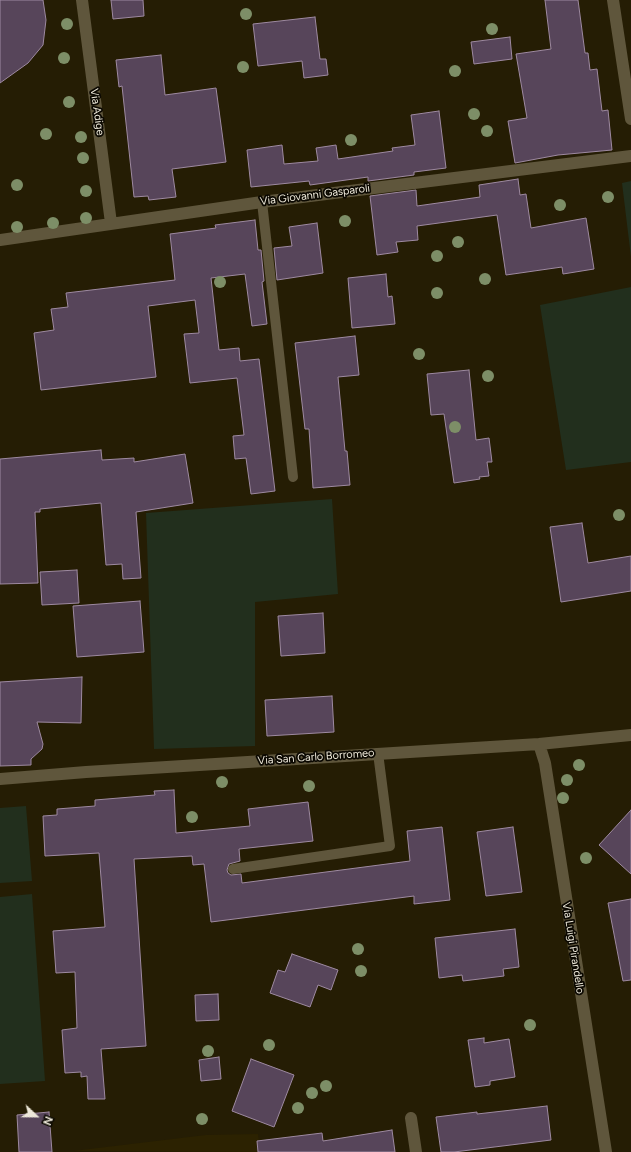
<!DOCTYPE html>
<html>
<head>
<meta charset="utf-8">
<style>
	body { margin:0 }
	#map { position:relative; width:631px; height:1152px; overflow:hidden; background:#251d04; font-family:Figtree,sans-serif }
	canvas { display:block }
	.north { position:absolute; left:16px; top:1096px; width:40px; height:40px; -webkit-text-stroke:3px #0b0801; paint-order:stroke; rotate:112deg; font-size:11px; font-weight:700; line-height:16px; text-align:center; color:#ede8d9 }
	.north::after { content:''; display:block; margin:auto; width:14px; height:18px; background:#ede8d9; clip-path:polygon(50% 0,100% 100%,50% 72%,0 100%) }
</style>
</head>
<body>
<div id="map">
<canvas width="631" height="1152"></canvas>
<div class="north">N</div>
</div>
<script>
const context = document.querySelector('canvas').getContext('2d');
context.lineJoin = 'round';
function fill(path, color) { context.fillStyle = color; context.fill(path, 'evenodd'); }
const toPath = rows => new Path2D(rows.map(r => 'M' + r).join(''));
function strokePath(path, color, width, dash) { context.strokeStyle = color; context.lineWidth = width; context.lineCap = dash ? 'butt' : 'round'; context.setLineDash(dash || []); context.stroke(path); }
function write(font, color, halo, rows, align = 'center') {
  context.font = font + ' Figtree,sans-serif'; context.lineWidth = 3.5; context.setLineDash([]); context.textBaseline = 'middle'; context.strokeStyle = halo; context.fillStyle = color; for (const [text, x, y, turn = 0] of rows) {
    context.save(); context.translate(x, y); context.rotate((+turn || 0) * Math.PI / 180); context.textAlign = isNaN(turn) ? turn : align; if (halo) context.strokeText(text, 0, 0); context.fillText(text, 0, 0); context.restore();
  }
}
const built = toPath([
	[258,1134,260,1152,73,1151,206,1135]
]);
const green = toPath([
	[631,181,631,257,622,183],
	[631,287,631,462,566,470,540,305],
	[332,499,338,594,255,602,255,746,154,749,146,513],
	[26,806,32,881,0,883,0,808],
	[32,894,45,1081,0,1084,0,897]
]);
const building = toPath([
	[0,0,43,0,46,20,43,45,28,63,0,83,0,0],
	[111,0,143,0,144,16,113,19,111,0],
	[545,0,578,0,585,53,588,53,590,70,597,69,602,111,608,110,612,150,558,155,515,163,508,121,527,118,516,54,551,49,545,0],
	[315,17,320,59,326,59,328,75,304,78,302,61,258,66,253,24,315,17],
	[510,37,512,59,474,64,471,42,510,37],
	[161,55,165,95,216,88,226,162,172,169,176,197,149,200,148,196,134,197,122,86,119,87,116,60,161,55],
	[439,111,446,168,414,172,414,175,368,181,368,177,310,185,309,181,251,187,247,150,282,145,284,164,318,161,316,148,336,145,338,159,393,151,392,148,415,145,411,115,439,111],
	[518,179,520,195,526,194,531,228,586,218,594,269,563,274,562,267,506,275,497,215,417,226,418,240,396,242,398,252,377,255,370,196,416,190,417,206,480,197,479,185,518,179],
	[255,220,258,250,261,250,264,281,262,282,267,324,252,326,245,274,211,278,219,350,239,348,240,361,259,359,275,491,251,494,246,458,235,459,233,436,244,435,237,378,190,383,184,334,199,333,195,300,148,306,156,377,41,390,34,333,54,330,51,309,68,307,66,293,175,280,170,234,216,228,215,225,255,220],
	[317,223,323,273,277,280,274,248,292,246,289,227,317,223],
	[386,274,388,297,392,296,395,324,352,328,348,278,386,274],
	[355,336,359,375,338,377,345,451,347,451,350,485,313,488,309,429,305,429,295,343,355,336],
	[469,370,476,440,489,438,492,462,487,462,489,476,479,477,480,479,454,483,444,414,431,415,427,374,469,370],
	[101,450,102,460,134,458,134,462,185,454,193,503,136,512,141,578,123,579,122,564,106,565,101,503,40,509,40,512,35,512,38,583,0,584,0,459,101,450],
	[582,523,588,563,631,556,631,591,561,602,550,527,582,523],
	[77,570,79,603,42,605,40,572,77,570],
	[140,601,144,652,77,657,73,606,140,601],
	[323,613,325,653,281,656,278,616,323,613],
	[82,677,81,723,37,722,43,744,42,749,31,759,31,765,0,766,0,682,82,677],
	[332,696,334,732,267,736,265,700,332,696],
	[174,790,176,833,250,826,248,809,308,802,313,841,239,849,240,861,229,864,227,870,228,873,231,875,241,874,242,883,410,861,407,831,442,827,450,900,414,904,414,896,211,922,204,864,193,865,192,856,134,859,146,1046,101,1049,105,1099,88,1099,87,1076,81,1077,81,1072,65,1073,62,1030,77,1028,75,972,56,973,53,931,105,927,99,853,45,856,43,816,57,815,57,809,95,806,95,800,155,795,154,791,174,790],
	[631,810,631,874,599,845,631,810],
	[513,827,522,892,486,896,477,832,513,827],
	[631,899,631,980,623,981,608,903,631,899],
	[515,929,519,967,503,969,504,976,463,981,462,975,439,978,435,938,515,929],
	[292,954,338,970,331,990,318,985,310,1007,270,993,278,970,285,972,292,954],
	[218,994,219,1020,196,1021,195,995,218,994],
	[484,1038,484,1043,509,1039,515,1077,490,1081,490,1085,475,1087,468,1040,484,1038],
	[219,1057,221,1079,201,1081,199,1060,219,1057],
	[251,1059,294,1075,274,1127,232,1111,251,1059],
	[547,1106,551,1140,454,1152,441,1152,436,1117,477,1112,477,1114,547,1106],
	[49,1112,52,1152,19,1152,17,1115,49,1112],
	[392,1130,395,1152,258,1152,257,1141,322,1133,323,1141,392,1130]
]);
const lane = toPath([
	[262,202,293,477],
	[233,869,390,846,378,753]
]);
const street = toPath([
	[82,0,111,223],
	[613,0,631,119],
	[0,240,262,202,631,156],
	[539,744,545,763,606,1152],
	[0,779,86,772,539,744,631,735],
	[411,1118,416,1152]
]);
const trees = [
	[246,14],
	[67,24],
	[492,29],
	[64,58],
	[243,67],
	[455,71],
	[69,102],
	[474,114],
	[487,131],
	[46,134],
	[81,137],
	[351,140],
	[83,158],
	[17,185],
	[86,191],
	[608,197],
	[560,205],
	[86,218],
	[345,221],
	[53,223],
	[17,227],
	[458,242],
	[437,256],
	[485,279],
	[220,282],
	[437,293],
	[419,354],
	[488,376],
	[455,427],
	[619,515],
	[579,765],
	[567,780],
	[222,782],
	[309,786],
	[563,798],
	[192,817],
	[586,858],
	[358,949],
	[361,971],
	[530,1025],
	[269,1045],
	[208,1051],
	[326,1086],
	[312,1093],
	[298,1108],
	[202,1119]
];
const streetNames = [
	["Via Adige",97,112,82],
	["Via Giovanni Gasparoli",315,195,-7],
	["Via San Carlo Borromeo",316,757,-4],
	["Via Luigi Pirandello",573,948,81]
];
fill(built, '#2c2201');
fill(green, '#222f1d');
fill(building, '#57455a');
strokePath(building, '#9e8aa1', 1);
strokePath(lane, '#5f563c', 10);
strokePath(street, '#5f563c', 12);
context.fillStyle = '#7d8e67';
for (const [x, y] of trees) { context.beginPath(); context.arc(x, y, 6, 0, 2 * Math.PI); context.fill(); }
write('11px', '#ede8d9', '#0b0801', streetNames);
</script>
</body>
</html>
